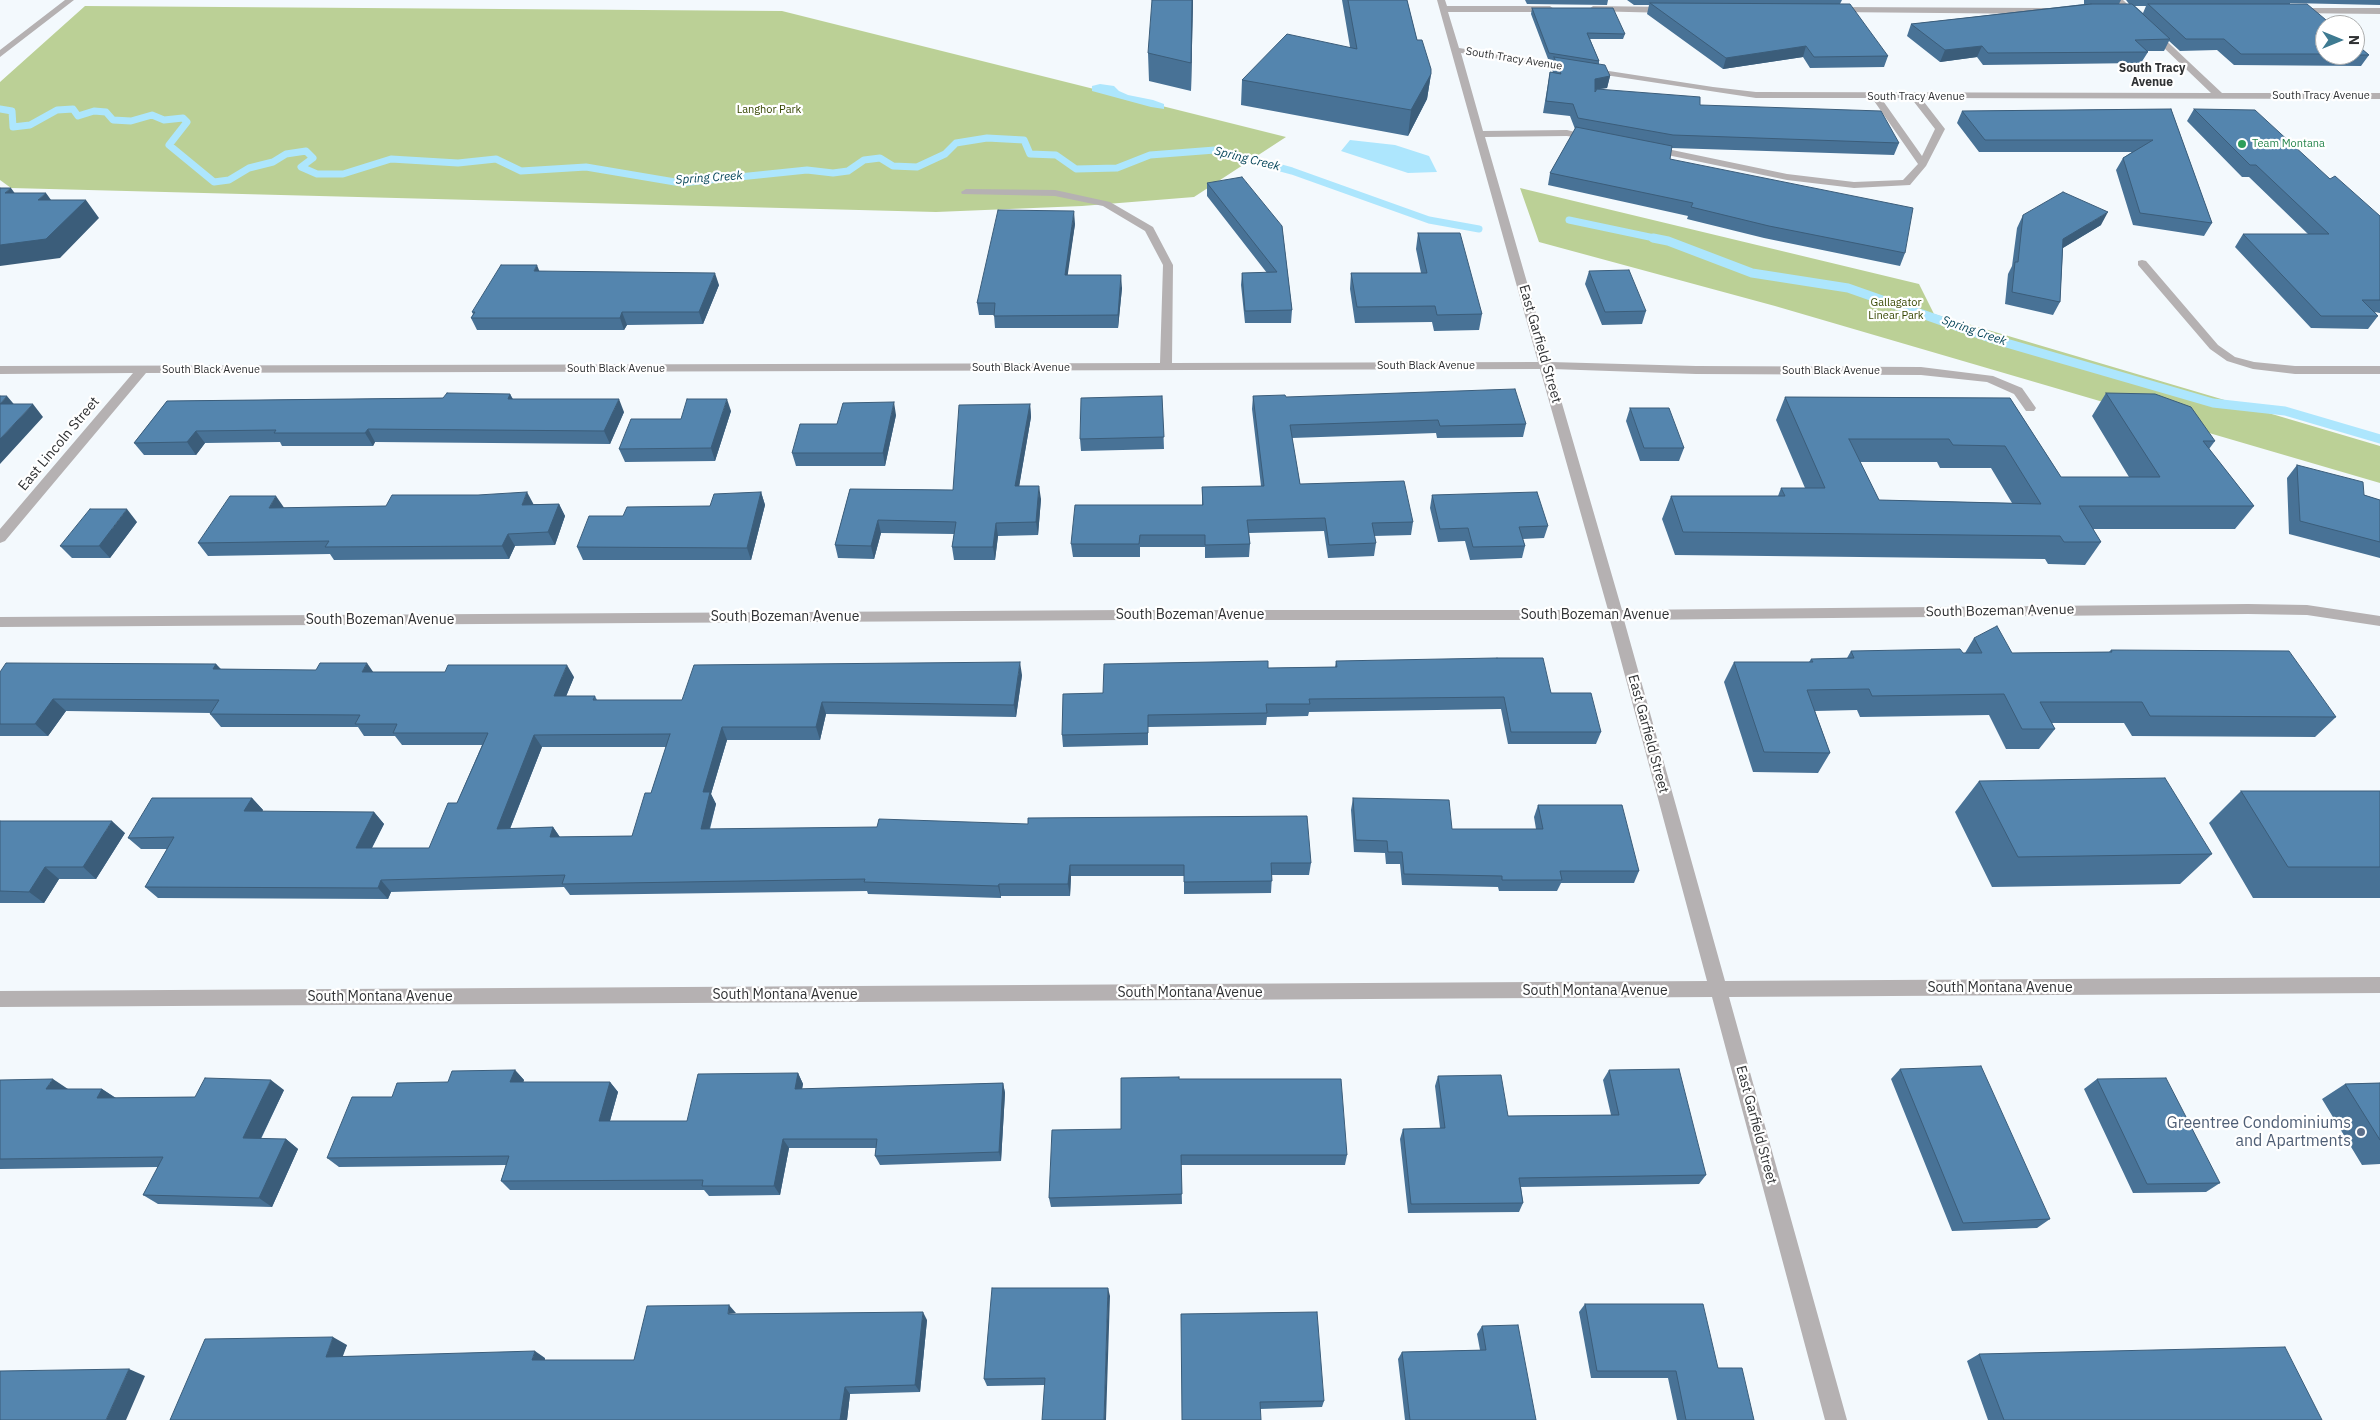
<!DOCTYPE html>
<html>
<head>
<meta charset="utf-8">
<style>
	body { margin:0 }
	#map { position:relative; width:2380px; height:1420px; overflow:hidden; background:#f3f9fd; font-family:"IBM Plex Sans",sans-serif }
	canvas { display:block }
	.north { position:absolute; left:2315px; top:15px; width:50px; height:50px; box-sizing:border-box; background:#fff; border:1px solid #acadad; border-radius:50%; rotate:90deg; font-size:14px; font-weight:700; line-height:20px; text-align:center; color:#2f3133 }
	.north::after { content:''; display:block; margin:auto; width:18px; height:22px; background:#3e7a91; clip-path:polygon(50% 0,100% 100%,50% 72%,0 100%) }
</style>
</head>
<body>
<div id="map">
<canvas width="2380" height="1420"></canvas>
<div class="north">N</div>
</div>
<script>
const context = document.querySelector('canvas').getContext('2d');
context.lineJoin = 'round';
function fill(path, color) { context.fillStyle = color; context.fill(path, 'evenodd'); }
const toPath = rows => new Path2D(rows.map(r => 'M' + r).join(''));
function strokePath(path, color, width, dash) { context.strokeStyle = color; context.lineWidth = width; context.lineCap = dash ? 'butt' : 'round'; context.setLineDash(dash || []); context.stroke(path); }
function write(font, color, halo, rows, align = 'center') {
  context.font = font + ' "IBM Plex Sans",sans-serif'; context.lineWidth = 4.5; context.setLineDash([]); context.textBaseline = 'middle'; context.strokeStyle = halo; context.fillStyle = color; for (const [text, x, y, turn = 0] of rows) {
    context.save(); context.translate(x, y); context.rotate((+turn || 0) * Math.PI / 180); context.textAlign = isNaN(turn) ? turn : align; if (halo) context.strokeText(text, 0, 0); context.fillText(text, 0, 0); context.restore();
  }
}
const green = toPath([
	[85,6,782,11,1286,137,1194,197,1082,206,936,212,11,188,0,180,0,82],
	[1520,188,1919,284,1934,314,2380,446,2380,483,1775,306,1539,242]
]);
const water = toPath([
	[1100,84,1114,86,1119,91,1128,95,1153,100,1164,104,1164,109,1151,107,1092,91,1092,86],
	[1350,140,1395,145,1429,156,1437,172,1408,173,1341,151]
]);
const streamFar1 = toPath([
	[0,109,12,111,13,127,30,125,57,110,73,109,78,116,94,111,106,112,113,120,131,121,152,115,164,120,183,118,187,122,169,145,214,182,229,180,249,168,273,162,286,154,306,151,313,158,301,167,317,174,343,174,391,159,458,163,496,159,521,171,586,167,681,183,807,170,833,173,848,171,864,160,880,158,893,166,917,167,945,154,956,143,987,138,1024,140,1030,154,1056,155,1076,169,1117,168,1150,155,1215,150,1292,171,1429,220,1479,229],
	[1569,220,1659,239]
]);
const stream = toPath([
	[1653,238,1668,241,1752,273,1848,288,1996,340,2213,403,2285,411,2380,439]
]);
const minor = toPath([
	[65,0,74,0,0,57,0,50,65,0],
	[1437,0,1445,0,1447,6,1550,6,1554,9,1550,12,1448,12,1459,48,1713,87,1756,92,2211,93,2114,0,2123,0,2222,93,2380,93,2380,99,1921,98,1945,129,1926,166,1910,185,1854,188,1787,180,1653,152,1648,149,1653,146,1787,174,1854,182,1903,180,1918,164,1872,98,1756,98,1461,53,1483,131,1567,130,1596,137,1591,140,1567,136,1485,137,1550,362,1696,366,1921,367,1993,376,2022,388,2036,408,2034,411,2026,411,2014,394,1987,382,1921,375,1696,374,1552,369,1622,610,2248,604,2307,605,2380,616,2380,626,2307,615,2248,614,1624,620,1725,981,2380,977,2380,993,1729,997,1847,1420,1825,1420,1712,997,0,1007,0,991,1707,981,1610,620,1126,620,0,627,0,617,1126,610,1608,610,1540,369,146,373,5,541,0,543,0,529,133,373,0,374,0,366,1160,363,1163,265,1145,231,1103,206,1055,196,962,194,961,192,966,189,1055,190,1110,202,1153,227,1173,265,1172,363,1538,362,1437,0],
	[1881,98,1911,98,1935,129,1922,156,1881,98],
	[1593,6,1668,7,1672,10,1668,13,1590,11,1589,9,1593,6],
	[1836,7,2048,8,2052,11,2048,14,1833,12,1832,10,1836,7],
	[2296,8,2380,8,2380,14,2293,13,2293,9,2296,8],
	[2142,260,2146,261,2218,345,2235,357,2254,362,2295,366,2380,366,2380,374,2295,374,2253,369,2227,361,2210,349,2138,265,2138,261,2142,260]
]);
const wall = toPath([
	[1193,0,1191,91,1149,81,1148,53],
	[1342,0,1407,0,1417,40,1431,74,1427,99,1408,136,1241,105,1242,80,1350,47],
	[1525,0,1608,0,1607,5,1527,4],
	[1627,0,1842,0,1840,4,1888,56,1884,67,1810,68,1803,57,1723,69,1647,14,1649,5,1634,5],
	[2084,0,2121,0,2119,4,2129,4,2126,0,2380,0,2380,5,2290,3,2290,4,2325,25,2325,55,2355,55,2355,43,2369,55,2361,66,2234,65,2217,50,2180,51,2169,41,2164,51,2147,51,2148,52,2141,63,1983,65,1977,57,1940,62,1907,36,1911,24,2084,4],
	[2135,6,2146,6,2143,13],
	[1532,8,1625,34,1623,39,1590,39,1599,61,1599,64,1610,76,1607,88,1599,89,1700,105,1899,143,1894,155,1671,148,1670,159,1905,253,1900,266,1764,238,1687,219,1688,216,1548,185,1550,173,1575,129,1570,116,1543,113,1550,72,1553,73,1552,69,1553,60,1548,59,1531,14],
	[2171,109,2212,223,2204,236,2133,225,2116,170,2123,158,2132,152,1979,152,1957,123,1962,111],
	[2194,109,2330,179,2380,216,2380,313,2375,312,2378,316,2368,329,2311,328,2235,247,2243,234,2308,234,2249,177,2242,177,2187,121],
	[1207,183,1282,226,1292,310,1291,323,1245,323,1241,285,1242,273,1267,273,1207,196],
	[2023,215,2101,225,2063,248,2060,302,2053,315,2005,304,2008,274,2012,266,2017,228],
	[1075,224,1067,275,1122,288,1118,328,995,328,994,315,979,315,977,303],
	[1418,233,1482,314,1479,330,1434,331,1432,322,1355,323,1350,289,1351,273,1421,273,1416,249],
	[539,271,719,285,703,324,627,325,624,330,477,330,471,318,473,314,472,312],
	[1589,271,1646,311,1642,324,1602,325,1585,284],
	[2106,393,2215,441,2209,449,2254,506,2235,529,2093,529,2101,542,2085,565,2048,564,2045,559,1675,555,1662,519,1671,496,1778,496,1781,488,1805,488,1776,420,1785,397,2010,398,2061,477,2129,477,2092,416],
	[1860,462,1937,462,1940,468,1991,468,2012,503,1879,500],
	[510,394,513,399,624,412,610,444,375,442,373,446,282,446,280,442,205,443,196,455,144,455,134,443,167,401,443,398],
	[1162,396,1164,449,1081,451,1080,439],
	[1253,396,1286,397,1526,424,1523,437,1437,438,1436,433,1292,438,1300,484,1413,522,1411,535,1374,536,1376,543,1374,556,1328,558,1324,531,1249,533,1250,544,1249,557,1205,558,1205,547,1140,547,1140,557,1073,557,1071,544,1202,505,1202,487,1261,486,1252,409],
	[1030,404,1031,417,1019,486,1041,499,1038,535,998,536,995,560,954,560,952,547,954,534,881,533,874,559,838,558,835,545,850,489,953,490],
	[1630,408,1684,448,1679,461,1640,461,1626,421],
	[731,411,715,461,625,462,619,449,681,419],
	[896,415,885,466,796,466,792,453,837,424],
	[2297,465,2364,495,2380,500,2380,558,2289,534,2287,478],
	[761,492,765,505,751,560,583,560,577,547,623,516,710,506],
	[1432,495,1548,526,1544,538,1523,539,1525,546,1522,558,1470,560,1465,541,1438,542,1430,508],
	[533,504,559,504,565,516,555,545,515,546,509,559,334,560,330,554,208,556,198,543,284,508],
	[137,522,110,558,72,558,60,546],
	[1974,638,2012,653,2109,652,2111,650,2336,717,2315,737,2132,736,2124,723,2052,723,2055,729,2039,749,2006,749,1989,715,1860,717,1857,710,1815,711,1830,753,1818,773,1753,772,1724,682,1734,662,1809,662,1811,659,1847,658,1851,651,1965,653],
	[1336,661,1551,693,1601,732,1596,744,1508,744,1501,709,1309,712,1308,716,1267,717,1266,725,1148,727,1148,745,1063,747,1062,735,1103,693,1268,668,1335,667],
	[216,664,221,669,574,677,566,696,595,696,597,700,682,700,1022,675,1016,717,826,714,820,740,727,740,711,794,716,804,710,829,1311,863,1309,875,1272,875,1271,893,1184,894,1184,876,1071,876,1070,896,1001,896,1001,898,868,894,867,891,570,895,564,887,391,892,388,899,158,898,145,887,167,849,141,849,128,838,252,798,263,810,262,812,374,812,384,824,372,848,429,848,457,803,482,745,402,745,395,736,364,736,358,727,221,727,210,714,211,713,66,711,48,736,0,736,0,672],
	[542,747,666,747,651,793,632,836,560,837,553,827,510,829],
	[1979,781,2212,854,2180,884,1992,887,1955,812],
	[2241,791,2380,791,2380,898,2253,898,2209,823],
	[1353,798,1452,829,1536,829,1534,817,1538,805,1639,871,1634,883,1561,883,1557,891,1499,891,1498,887,1402,885,1400,864,1386,864,1385,853,1354,852,1351,810],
	[0,821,125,833,96,879,59,879,44,903,0,903],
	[1900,1069,2050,1219,2037,1228,1952,1231,1891,1079],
	[515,1070,524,1080,523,1082,610,1082,618,1092,610,1121,687,1121,798,1073,803,1084,802,1089,1003,1083,1005,1093,1001,1161,880,1165,875,1156,876,1148,789,1148,780,1195,709,1196,704,1190,510,1190,501,1181,506,1165,339,1167,327,1158,392,1097,448,1082],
	[1609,1070,1706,1175,1699,1184,1521,1187,1523,1203,1519,1212,1408,1213,1400,1139,1403,1129,1440,1128,1435,1086,1438,1076,1508,1116,1611,1115,1603,1080],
	[1179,1079,1347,1155,1345,1165,1181,1165,1182,1204,1051,1207,1049,1198,1121,1129],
	[2097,1079,2220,1183,2206,1192,2133,1193,2084,1089],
	[0,1080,68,1089,102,1089,116,1098,195,1097,284,1090,261,1139,286,1139,298,1149,272,1207,158,1204,143,1195,158,1167,0,1169],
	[2380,1083,2380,1164,2362,1165,2322,1099,2345,1084],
	[1110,1296,1044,1385,987,1386,984,1379],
	[1585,1304,1718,1368,1754,1420,1677,1420,1668,1378,1591,1378,1579,1312],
	[736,1314,927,1320,920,1392,850,1394,847,1420,170,1420,347,1345,342,1356,545,1358,545,1360,634,1360],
	[1181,1314,1324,1401,1322,1407,1260,1409],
	[1482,1326,1536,1420,1405,1420,1398,1359,1402,1352,1480,1350,1477,1334],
	[1979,1354,2322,1420,1988,1420,1967,1361]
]);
const shadedWall = toPath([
	[1192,0,1193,0,1191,91,1191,63],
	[1806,46,1803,57,1723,69,1726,58],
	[1982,46,1977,57,1940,62,1945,50],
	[1431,74,1427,99,1408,136,1411,110],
	[1610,76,1607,88,1592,90,1595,79],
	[11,188,24,206,5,193],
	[46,193,59,211,38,200],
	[86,200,99,218,60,258,0,266,0,245],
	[1074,211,1075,224,1066,287,1065,275],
	[2108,212,2101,225,2056,252,2063,239],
	[537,265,542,278,534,271],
	[715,273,719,285,703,324,699,312],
	[1121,275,1122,288,1118,328,1118,315],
	[622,312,627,325,624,330,620,318],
	[510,394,516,407,508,399],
	[7,396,18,409,0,404],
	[619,399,624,412,610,444,604,431],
	[727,399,731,411,715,461,711,448],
	[894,402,896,415,885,466,883,453],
	[33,404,43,417,0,464,0,439],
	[1030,404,1031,417,1017,499,1015,486],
	[368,429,375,442,373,446,365,433],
	[196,431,205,443,196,455,187,442],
	[1039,486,1041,499,1038,535,1036,522],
	[527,492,534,505,522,505],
	[761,492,765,505,751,560,747,548],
	[276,496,285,509,269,508],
	[559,504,565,516,555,545,548,532],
	[127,509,137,522,110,558,99,546],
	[878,520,881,533,874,559,871,546],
	[996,523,998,536,995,560,993,547],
	[508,534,515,546,509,559,502,546],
	[1020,662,1022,675,1016,717,1014,705],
	[367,663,376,676,362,672],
	[216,664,227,677,213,669],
	[567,665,574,677,561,709,554,696],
	[53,699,66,711,48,736,35,724],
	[822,702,826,714,820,740,816,727],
	[722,727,727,740,711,794,716,804,706,841,701,829,703,792],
	[534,735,542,747,505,841,497,829],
	[252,798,263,810,255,823,244,811],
	[374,812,384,824,366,859,356,848],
	[112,821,125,833,96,879,83,867],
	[553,827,561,839,550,837],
	[1070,865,1071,876,1070,896,1068,884],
	[45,867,59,879,44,903,29,892],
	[381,880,391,892,388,899,378,888],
	[999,884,1001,896,1001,898,998,886],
	[515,1070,524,1080,520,1093,510,1082],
	[798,1073,803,1084,800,1099,795,1089],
	[53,1079,68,1089,62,1100,46,1089],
	[271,1080,284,1090,256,1148,243,1138],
	[610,1082,618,1092,607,1131,599,1121],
	[1003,1083,1005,1093,1001,1161,999,1152],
	[102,1089,117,1099,97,1098],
	[286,1139,298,1149,272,1207,259,1198],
	[783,1139,789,1148,780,1195,774,1186],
	[1108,1288,1110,1296,1106,1420,1104,1420],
	[729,1305,736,1313,728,1314],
	[923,1312,927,1320,920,1392,915,1385],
	[333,1337,347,1345,340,1364,326,1357],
	[535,1351,545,1358,543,1368,532,1360],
	[129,1369,145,1376,126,1420,106,1420],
	[845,1387,850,1394,847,1420,840,1420]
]);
const building = toPath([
	[1152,0,1192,0,1191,63,1148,53,1152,0],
	[1348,0,1407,0,1417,40,1422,40,1431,69,1431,74,1411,110,1242,80,1287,34,1357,49,1348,0],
	[1650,3,1850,4,1888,56,1814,57,1806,46,1726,58,1650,3],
	[2091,4,2132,4,2170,39,2135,40,2148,52,1988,53,1982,46,1945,50,1911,24,2091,4],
	[2148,4,2307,4,2332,25,2325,25,2325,54,2241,54,2224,39,2186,39,2148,4],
	[1532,8,1613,8,1625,34,1587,33,1599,61,1549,53,1532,8],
	[2355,43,2369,55,2355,55,2355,43],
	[1554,57,1605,65,1610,76,1595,79,1595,92,1597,89,1700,97,1700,105,1881,111,1899,143,1673,135,1578,118,1573,104,1546,101,1550,72,1561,74,1554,57],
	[2171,109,2212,223,2140,213,2123,158,2153,140,1985,140,1962,111,2171,109],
	[2194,109,2255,110,2330,179,2335,176,2380,216,2380,300,2362,300,2378,316,2321,316,2243,234,2329,234,2256,165,2250,165,2194,109],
	[1576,127,1672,146,1670,159,1913,208,1905,253,1769,226,1691,207,1693,203,1550,173,1576,127],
	[1242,177,1282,226,1292,310,1245,311,1242,273,1277,272,1207,183,1242,177],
	[0,188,11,188,5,193,46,193,38,200,86,200,46,239,0,245,0,188],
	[2063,192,2108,212,2063,239,2060,302,2012,292,2015,262,2018,262,2023,215,2063,192],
	[998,210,1074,211,1065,275,1121,275,1118,315,994,316,995,303,977,303,998,210],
	[1418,233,1460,233,1482,314,1437,315,1435,306,1357,307,1351,273,1427,273,1418,233],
	[501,265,537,265,534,271,715,273,699,312,622,312,620,318,471,318,475,312,472,312,501,265],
	[1629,270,1646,311,1605,312,1589,271,1629,270],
	[1515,389,1526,424,1440,426,1438,420,1290,425,1300,484,1404,481,1413,522,1372,523,1376,543,1329,545,1325,518,1247,520,1250,544,1205,545,1205,535,1140,535,1139,544,1071,544,1075,505,1203,505,1202,487,1264,486,1253,396,1285,395,1286,397,1515,389],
	[447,393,510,394,508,399,619,399,604,431,368,429,365,433,274,433,276,430,196,431,187,442,134,443,167,401,443,398,447,393],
	[2106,393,2155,394,2191,407,2215,441,2203,441,2254,506,2079,506,2101,542,2064,542,2060,536,1683,532,1671,496,1785,496,1781,488,1825,488,1785,397,2010,398,2061,477,2160,477,2106,393],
	[1849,439,1949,439,1953,445,2005,446,2041,504,1879,500,1849,439],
	[0,396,7,396,0,404,0,396],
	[1162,396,1164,437,1080,439,1081,398,1162,396],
	[687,399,727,399,711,448,619,449,631,419,681,419,687,399],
	[894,402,883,453,792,453,800,424,837,424,843,403,894,402],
	[0,404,33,404,0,439,0,404],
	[1030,404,1015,486,1039,486,1036,522,996,523,993,547,952,547,956,522,878,520,871,546,835,545,850,489,953,490,959,405,1030,404],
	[1630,408,1669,408,1684,448,1644,448,1630,408],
	[2297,465,2363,482,2364,495,2380,500,2380,542,2300,521,2297,465],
	[527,492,522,505,559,504,548,532,508,534,502,546,325,547,329,541,198,543,230,496,276,496,269,508,386,506,392,495,478,495,527,492],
	[761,492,747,548,577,547,589,516,623,516,627,507,710,506,714,494,761,492],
	[1537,492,1548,526,1519,527,1525,546,1473,547,1468,528,1440,529,1432,495,1537,492],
	[90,509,127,509,99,546,60,546,90,509],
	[1997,626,2012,653,2112,652,2111,650,2289,651,2336,717,2150,716,2142,702,2040,702,2055,729,2022,729,2004,694,1872,696,1869,689,1807,690,1830,753,1764,752,1734,662,1813,662,1811,659,1854,658,1851,651,1960,649,1963,653,1982,653,1974,638,1997,626],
	[1497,658,1543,658,1551,693,1591,693,1601,732,1511,732,1504,697,1309,699,1310,704,1266,704,1267,713,1148,715,1148,733,1062,735,1063,694,1103,693,1104,664,1268,661,1268,668,1337,667,1336,661,1497,658],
	[1020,662,1014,705,822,702,816,727,722,727,703,792,710,792,701,829,877,827,879,819,1028,824,1028,818,1307,816,1311,863,1271,863,1272,881,1184,882,1184,865,1070,865,1068,884,999,884,998,886,864,882,865,879,562,884,565,875,381,880,378,888,145,887,174,837,128,838,152,798,252,798,244,811,374,812,356,848,429,848,448,803,457,803,488,733,393,733,397,724,355,724,360,715,210,714,219,700,53,699,35,724,0,724,0,672,6,663,216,664,213,669,316,670,320,663,367,663,362,672,445,672,448,665,567,665,554,696,595,696,593,700,682,700,694,665,1020,662],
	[670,734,651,793,645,793,632,836,550,837,553,827,497,829,534,735,670,734],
	[2165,778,2212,854,2018,857,1979,781,2165,778],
	[2241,791,2380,791,2380,867,2288,867,2241,791],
	[1353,798,1449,800,1452,829,1543,829,1538,805,1622,805,1639,871,1560,871,1562,880,1502,880,1502,876,1404,874,1402,852,1388,852,1387,841,1356,840,1353,798],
	[0,821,112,821,83,867,45,867,29,892,0,891,0,821],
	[1981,1066,2050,1219,1963,1223,1900,1069,1981,1066],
	[1679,1069,1706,1175,1519,1178,1523,1203,1411,1204,1403,1129,1445,1128,1438,1076,1501,1075,1508,1116,1619,1115,1609,1070,1679,1069],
	[515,1070,510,1082,610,1082,599,1121,687,1121,698,1074,798,1073,795,1089,1003,1083,999,1152,875,1156,877,1139,783,1139,774,1186,702,1186,703,1180,501,1181,509,1156,327,1158,352,1097,392,1097,397,1083,448,1082,452,1071,515,1070],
	[1179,1077,1179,1079,1341,1079,1347,1155,1181,1155,1182,1194,1049,1198,1052,1130,1121,1129,1121,1078,1179,1077],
	[205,1078,271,1080,243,1138,286,1139,259,1198,143,1195,163,1157,0,1159,0,1080,53,1079,46,1089,102,1089,97,1098,195,1097,205,1078],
	[2166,1078,2220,1183,2147,1184,2097,1079,2166,1078],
	[2380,1083,2380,1140,2345,1084,2380,1083],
	[992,1288,1108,1288,1104,1420,1042,1420,1045,1378,984,1379,992,1288],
	[1585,1304,1703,1304,1718,1368,1742,1368,1754,1420,1686,1420,1676,1371,1597,1371,1585,1304],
	[729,1305,728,1314,923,1312,915,1385,845,1387,840,1420,170,1420,205,1339,333,1337,326,1357,535,1351,532,1360,634,1360,647,1306,729,1305],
	[1317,1312,1324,1401,1260,1402,1261,1420,1182,1420,1181,1314,1317,1312],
	[1518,1325,1536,1420,1410,1420,1402,1352,1486,1350,1482,1326,1518,1325],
	[2285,1347,2322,1420,2004,1420,1979,1354,2285,1347],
	[129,1369,106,1420,0,1420,0,1371,129,1369]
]);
const markers = [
	[2242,144,5,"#2e9e5b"],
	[2361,1132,5,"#5c6f8a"]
];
const farStreetnames = [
	["South Tracy Avenue",1514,59,9],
	["South Tracy Avenue",2321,96],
	["South Tracy Avenue",1916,97],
	["South Black Avenue",1426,366],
	["South Black Avenue",1021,368],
	["South Black Avenue",616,369],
	["South Black Avenue",211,370],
	["South Black Avenue",1831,371]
];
const farParknames = [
	["Langhor Park",769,110],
	["Gallagator",1896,303],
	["Linear Park",1896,316]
];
const farLeisurenames = [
	["Team Montana",2252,144]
];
const farNeighbourhoodnames = [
	["South Tracy",2152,69],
	["Avenue",2152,83]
];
const farWaternames = [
	["Spring Creek",1247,159,14],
	["Spring Creek",709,178,-4],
	["Spring Creek",1974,331,19]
];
const streetNames = [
	["East Garfield Street",1540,344,74],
	["East Lincoln Street",59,444,-50],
	["South Bozeman Avenue",2000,611,-1],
	["South Bozeman Avenue",1190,615],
	["South Bozeman Avenue",1595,615],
	["South Bozeman Avenue",785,617],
	["South Bozeman Avenue",380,620],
	["East Garfield Street",1648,734,75],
	["South Montana Avenue",2000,988],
	["South Montana Avenue",1595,991],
	["South Montana Avenue",1190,993],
	["South Montana Avenue",785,995],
	["South Montana Avenue",380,997],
	["East Garfield Street",1756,1125,75]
];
const nearServicenames = [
	["Greentree Condominiums",2351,1123],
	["and Apartments",2351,1141]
];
fill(green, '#bbd096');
fill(water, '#ade6fd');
strokePath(streamFar1, '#ade6fd', 7);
strokePath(stream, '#ade6fd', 9);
fill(minor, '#b5b1b2');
fill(wall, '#487296');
fill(shadedWall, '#3b5d7a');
fill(building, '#5485ae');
strokePath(building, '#3b5d7a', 1);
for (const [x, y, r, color] of markers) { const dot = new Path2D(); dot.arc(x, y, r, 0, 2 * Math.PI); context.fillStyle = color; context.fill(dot); strokePath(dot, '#fff', 2); }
write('11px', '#2f3133', '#fff', farStreetnames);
write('11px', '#364601', '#fff', farParknames);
write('11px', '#27864d', '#fff', farLeisurenames, 'left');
write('bold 12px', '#2f3133', '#fff', farNeighbourhoodnames);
write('italic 12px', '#06465a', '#fff', farWaternames);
write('14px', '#2f3133', '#fff', streetNames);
write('16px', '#4e5e75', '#fff', nearServicenames, 'right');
</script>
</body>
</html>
